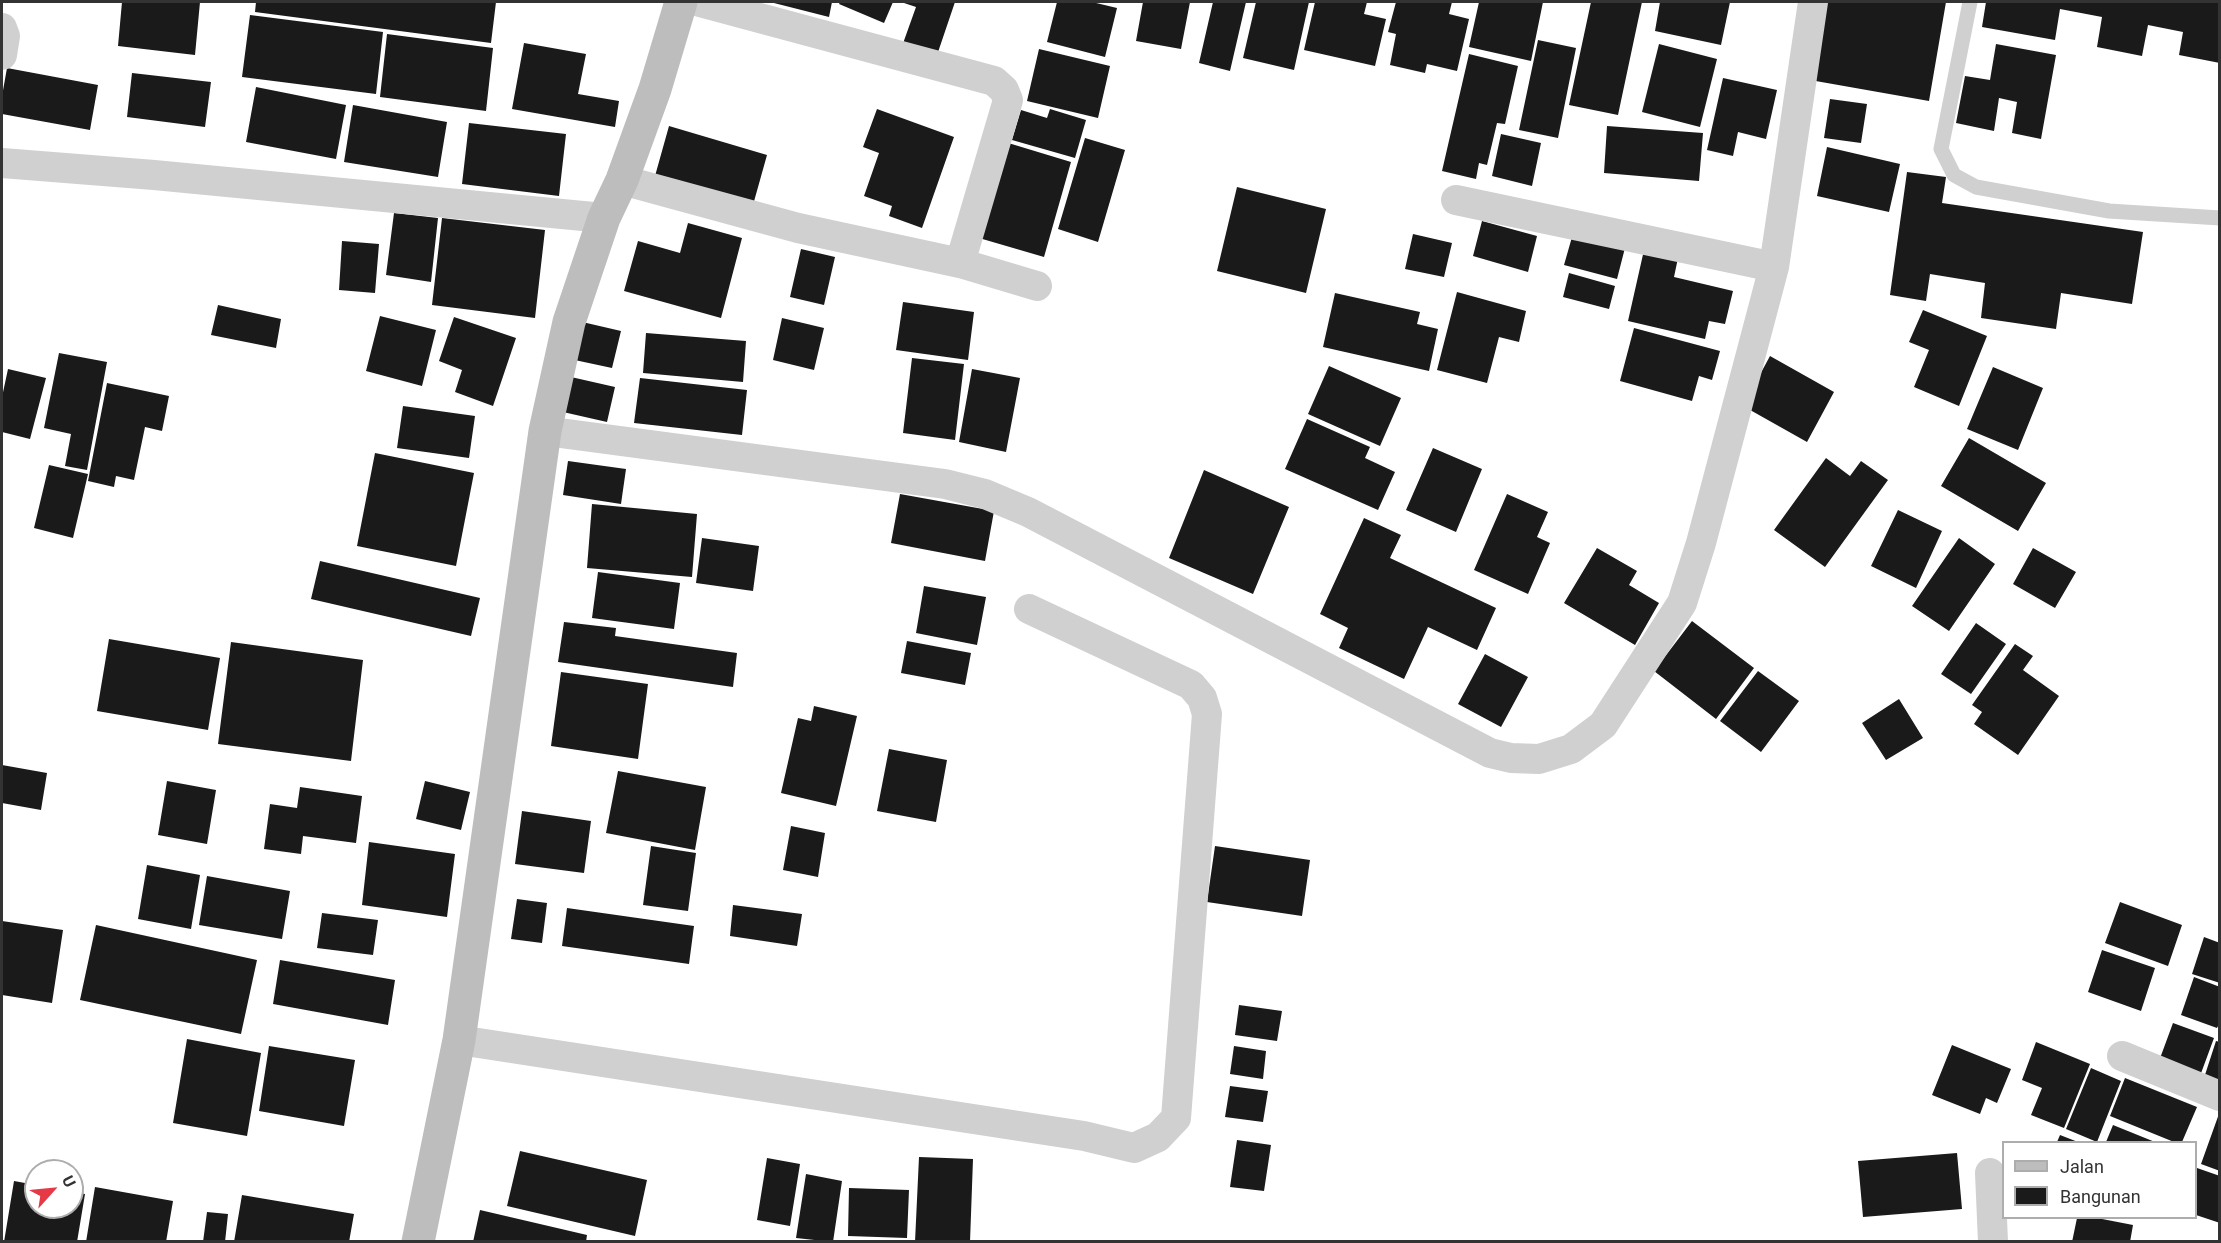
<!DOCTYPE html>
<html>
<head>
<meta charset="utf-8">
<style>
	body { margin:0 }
	#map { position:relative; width:2221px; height:1243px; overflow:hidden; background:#fff; font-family:Roboto,sans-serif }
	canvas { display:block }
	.frame { position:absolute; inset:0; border:3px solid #333; pointer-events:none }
	.legend { position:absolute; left:2002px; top:1141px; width:195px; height:78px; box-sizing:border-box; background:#fff; border:2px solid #adadad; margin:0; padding:8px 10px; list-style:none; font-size:18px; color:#333 }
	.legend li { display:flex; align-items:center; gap:12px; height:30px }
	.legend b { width:30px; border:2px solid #adadad }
	.north { position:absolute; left:24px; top:1159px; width:60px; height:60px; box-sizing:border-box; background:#fff; border:2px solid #adadad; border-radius:50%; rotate:63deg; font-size:16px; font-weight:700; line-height:24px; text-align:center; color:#333 }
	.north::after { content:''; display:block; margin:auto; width:21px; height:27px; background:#e63946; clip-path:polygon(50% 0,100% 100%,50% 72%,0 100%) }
</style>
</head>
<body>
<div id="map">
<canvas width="2221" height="1243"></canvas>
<div class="frame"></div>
<ul class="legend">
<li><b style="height:8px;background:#bdbdbd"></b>Jalan</li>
<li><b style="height:16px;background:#1a1a1a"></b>Bangunan</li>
</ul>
<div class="north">U</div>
</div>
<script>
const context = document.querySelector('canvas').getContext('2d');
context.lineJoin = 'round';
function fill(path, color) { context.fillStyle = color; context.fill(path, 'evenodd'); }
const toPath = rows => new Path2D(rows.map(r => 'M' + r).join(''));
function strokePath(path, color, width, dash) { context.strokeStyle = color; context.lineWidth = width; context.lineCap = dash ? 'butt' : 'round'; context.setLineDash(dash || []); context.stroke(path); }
const building = toPath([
	[122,2,200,2,195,55,118,46],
	[256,2,496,2,491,43,255,12],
	[770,2,832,2,829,17],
	[840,2,893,2,884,23,839,4],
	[901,2,955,2,935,61,901,49,916,7],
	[1057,2,1092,2,1117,8,1105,57,1047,42],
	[1143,2,1190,2,1181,49,1136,41],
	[1213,2,1246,2,1230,71,1199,63],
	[1256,2,1309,2,1294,70,1243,58],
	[1315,2,1367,2,1364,14,1386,19,1375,66,1304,50],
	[1396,2,1452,2,1449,14,1469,19,1457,71,1427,64,1425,73,1390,65,1396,34,1388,32],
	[1479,2,1543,2,1531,61,1469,47],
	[1591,2,1642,2,1618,115,1569,105],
	[1660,2,1730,2,1721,45,1655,31],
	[1824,2,1946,2,1929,101,1810,80],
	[1986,2,2220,2,2220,63,2179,55,2183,32,2148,25,2142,56,2097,47,2102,17,2060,9,2055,40,1982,27],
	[250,15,383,32,376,94,242,77],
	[387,34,493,48,486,111,380,97],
	[1538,40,1576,48,1558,138,1519,130],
	[524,43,586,54,578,94,619,101,615,127,512,109],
	[1659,44,1717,59,1700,127,1642,112],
	[1996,44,2056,55,2041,139,2012,133,2017,102,1999,98,1994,131,1956,123,1965,76,1990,80],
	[1039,49,1110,66,1098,118,1027,101],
	[1469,54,1518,66,1505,124,1497,123,1487,165,1479,163,1476,179,1442,171],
	[7,68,98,85,90,130,2,114,2,96],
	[132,73,211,82,205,127,127,117],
	[1723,78,1777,90,1766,139,1738,132,1733,156,1707,150],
	[256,87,346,105,336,159,246,142],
	[1830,99,1867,104,1861,143,1824,138],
	[353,105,447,122,438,177,344,162],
	[877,109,954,137,922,228,889,216,892,206,864,196,879,153,863,147],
	[1050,109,1086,120,1075,158,1012,140,1021,110,1047,118],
	[469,123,566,134,559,196,462,184],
	[669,126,767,155,753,205,655,176],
	[1607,126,1703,133,1699,181,1604,173],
	[1501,134,1541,143,1532,186,1492,176],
	[1085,138,1125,150,1098,242,1058,229],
	[1005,142,1071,162,1044,257,979,238],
	[1827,147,1900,164,1889,212,1817,196],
	[1907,172,1946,177,1942,203,2143,232,2132,304,2061,293,2056,329,1981,318,1985,283,1930,274,1926,301,1890,295],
	[1237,187,1326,209,1306,293,1217,271],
	[394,213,438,218,431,282,386,275],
	[442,218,545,230,535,318,432,305],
	[1482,221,1537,236,1528,272,1473,256],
	[688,223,742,238,721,318,624,291,638,241,680,253],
	[1574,230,1626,244,1617,279,1564,265],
	[1413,234,1452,243,1444,277,1405,269],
	[342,241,379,244,375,293,339,290],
	[801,249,835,257,824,305,790,297],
	[1644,250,1678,258,1674,277,1733,291,1725,324,1709,321,1705,339,1628,321],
	[1569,273,1615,286,1609,309,1563,297],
	[1457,292,1526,311,1519,342,1499,337,1487,383,1437,370],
	[1335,293,1420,312,1417,324,1438,329,1429,371,1323,347],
	[903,302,974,312,968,360,896,350],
	[218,305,281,319,276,348,211,335],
	[1923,310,1987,336,1959,406,1914,387,1929,350,1909,342],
	[380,316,436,330,422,386,366,371],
	[454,317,516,338,493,406,455,392,462,370,439,361],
	[782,318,824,328,814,370,773,360],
	[578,321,621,331,612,368,570,359],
	[1634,328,1720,351,1712,380,1699,376,1692,401,1620,381],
	[646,333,746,341,743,382,643,373],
	[59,353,107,362,87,470,65,466,71,434,44,428],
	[1770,356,1834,392,1807,442,1743,406],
	[912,358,964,364,955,440,903,433],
	[1329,366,1401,398,1380,446,1308,414],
	[1993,367,2043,388,2018,450,1967,429],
	[8,369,46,378,30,439,2,432,2,397],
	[972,369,1020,378,1006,452,959,442],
	[571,377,615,387,607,422,563,412],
	[640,378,747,390,742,435,634,423],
	[107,383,169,396,162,431,145,427,134,480,116,476,114,487,88,481],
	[403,406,475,416,469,458,397,448],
	[1307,419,1370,447,1365,458,1395,472,1378,510,1285,469],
	[1969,438,2046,483,2018,531,1941,486],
	[1433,448,1482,469,1456,532,1406,510],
	[375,453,474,473,456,566,357,546],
	[1826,458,1850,476,1861,461,1888,480,1825,567,1774,530],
	[568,461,626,469,621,504,563,495],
	[49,465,88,474,73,538,34,528],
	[1204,470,1289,507,1253,594,1169,558],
	[900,494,994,511,985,561,891,543],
	[1507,494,1548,512,1537,537,1550,543,1528,594,1474,570],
	[592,504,697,514,692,577,587,568],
	[1898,510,1942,531,1916,588,1871,566],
	[1364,518,1401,535,1390,558,1496,608,1477,650,1428,627,1404,679,1339,648,1348,628,1320,614],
	[702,538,759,546,753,591,696,583],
	[1959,538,1995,564,1949,631,1912,606],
	[1597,548,1637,571,1629,585,1659,603,1635,645,1564,603],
	[2033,548,2076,572,2055,608,2013,584],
	[320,561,480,598,471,636,311,599],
	[598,572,680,583,674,629,592,618],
	[924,586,986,597,977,645,916,633],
	[1692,621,1754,668,1716,719,1654,671],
	[564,622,616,628,615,636,737,653,733,687,558,662],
	[1976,623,2006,644,1971,694,1941,674],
	[109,639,220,658,208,730,97,711],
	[907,641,971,653,965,685,901,673],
	[231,642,363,660,351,761,218,744],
	[2015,644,2033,656,2023,670,2059,696,2018,755,1974,724,1982,712,1972,705],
	[1485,654,1528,677,1501,727,1458,704],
	[1758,671,1799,701,1761,752,1720,721],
	[561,672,648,684,638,759,551,746],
	[1899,699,1923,738,1886,760,1862,723],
	[814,706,857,716,836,806,781,793,798,718,811,721],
	[889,749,947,760,936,822,877,811],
	[2,765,47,773,41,810,2,803],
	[618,771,706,787,695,850,606,833],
	[167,781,216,790,207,844,158,835],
	[425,781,470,792,461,830,416,819],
	[300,787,362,796,356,843,303,836,301,854,264,849,270,804,297,808],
	[522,811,591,821,584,873,515,864],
	[791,826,825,833,818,877,783,870],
	[369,842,455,854,447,917,362,905],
	[651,846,696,853,688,911,643,905],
	[1215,846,1310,860,1302,916,1207,902],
	[147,865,200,875,191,929,138,919],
	[207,876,290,891,282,939,199,925],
	[517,899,547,903,542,943,511,939],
	[2120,902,2182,925,2168,966,2105,943],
	[733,905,802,914,797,946,730,936],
	[567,908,694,926,689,964,562,946],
	[322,913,378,920,373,955,317,948],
	[2,921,63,930,52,1003,2,995],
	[96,925,257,960,241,1034,80,1000],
	[2204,937,2220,943,2220,983,2192,974],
	[2102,950,2155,968,2141,1011,2088,992],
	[280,960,395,980,388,1025,273,1004],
	[2194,977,2220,987,2220,1022,2217,1028,2181,1015],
	[1239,1005,1282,1011,1277,1041,1235,1035],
	[2173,1023,2214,1038,2200,1076,2159,1061],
	[187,1039,261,1053,247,1136,173,1123],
	[2216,1041,2220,1042,2220,1087,2203,1081],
	[2036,1042,2090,1064,2064,1128,2031,1115,2042,1088,2022,1080],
	[1952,1045,2011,1069,1997,1103,1986,1098,1980,1114,1932,1095],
	[269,1046,355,1060,344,1126,259,1111],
	[1234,1046,1266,1051,1263,1079,1230,1074],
	[2091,1068,2121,1081,2097,1142,2066,1129],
	[2125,1078,2197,1107,2182,1142,2174,1142,2110,1116],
	[1230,1086,1268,1091,1263,1122,1225,1117],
	[2220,1111,2220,1171,2201,1164],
	[2113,1125,2155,1142,2106,1142],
	[2060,1135,2078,1142,2057,1142],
	[1237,1140,1271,1145,1264,1191,1230,1187],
	[520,1151,647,1180,635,1236,507,1206],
	[1957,1153,1962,1209,1863,1217,1858,1161],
	[919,1157,973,1159,970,1242,915,1242],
	[767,1158,800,1164,790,1226,757,1220],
	[2197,1168,2220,1176,2220,1223,2196,1215],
	[806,1174,842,1181,833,1242,796,1238],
	[14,1181,36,1185,36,1207,72,1207,72,1192,85,1194,77,1242,4,1242],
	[95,1187,173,1201,166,1242,86,1242],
	[849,1188,909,1190,907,1238,848,1236],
	[242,1195,354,1214,349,1242,234,1242],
	[480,1210,587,1235,586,1242,473,1242],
	[207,1212,228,1214,225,1242,203,1242],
	[2077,1218,2097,1218,2133,1225,2130,1242,2072,1242]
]);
const lane = toPath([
	[1970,2,1941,149,1954,175,1976,187,2109,211,2220,218]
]);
const street = toPath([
	[700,2,994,81,1004,90,1008,100,960,263],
	[2,28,5,36,2,55],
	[2,163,154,175,604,218],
	[622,180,798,228,960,263,1037,286],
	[1456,200,1774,267],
	[545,431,945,484,985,494,1028,512,1490,753,1511,758,1539,759,1571,749,1603,725,1682,603,1701,543,1774,267,1813,2],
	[459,1040,1084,1136,1134,1148,1158,1137,1176,1118,1207,714,1202,698,1191,685,1029,609],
	[2122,1056,2220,1096],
	[1990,1173,1993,1242]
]);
const secondary = toPath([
	[418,1242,459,1040,545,431,569,322,604,218,622,180,655,89,681,2]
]);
fill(building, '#1a1a1a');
strokePath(lane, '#d0d0d0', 15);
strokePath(street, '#d0d0d0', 30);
strokePath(secondary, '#bdbdbd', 33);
</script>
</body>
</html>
